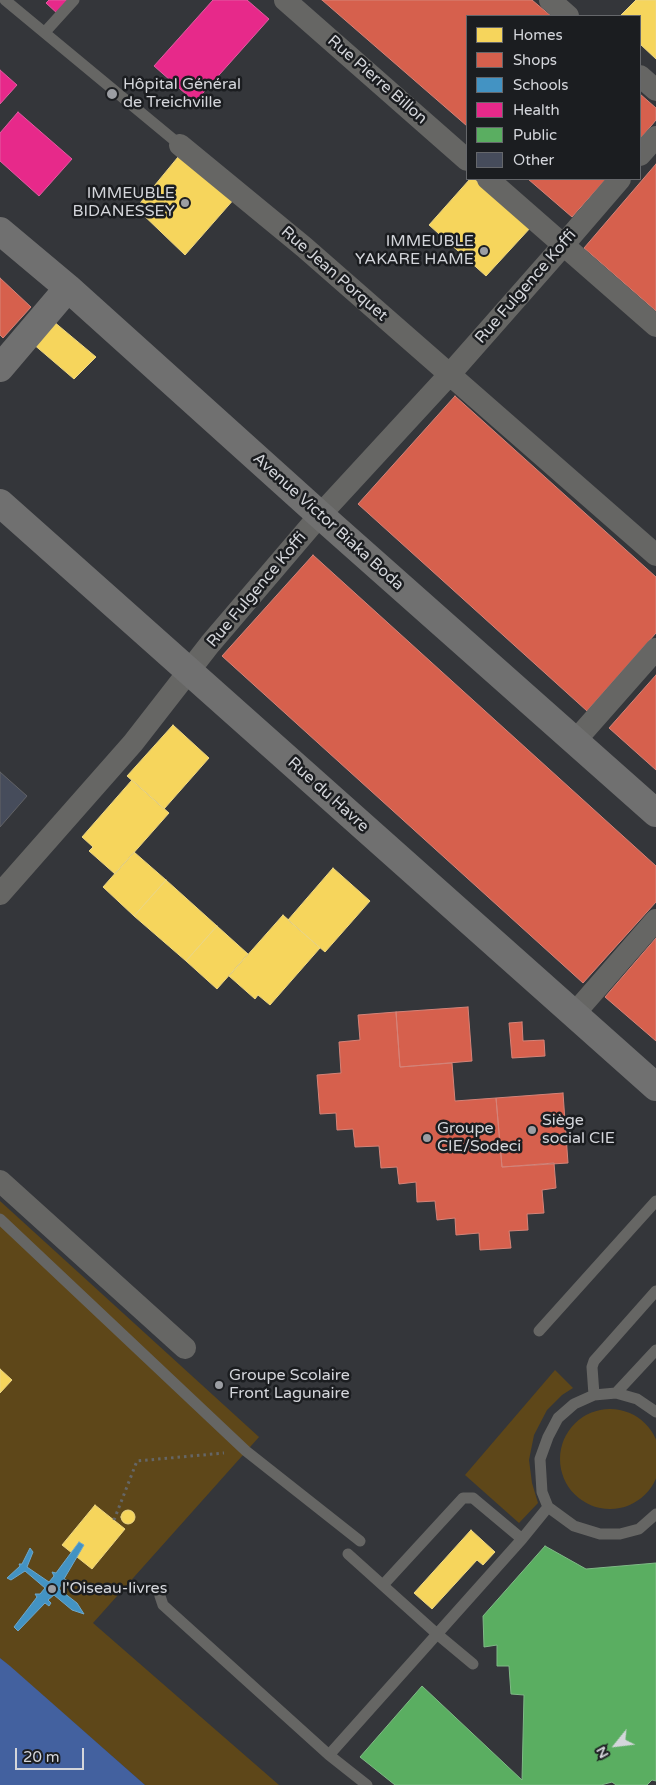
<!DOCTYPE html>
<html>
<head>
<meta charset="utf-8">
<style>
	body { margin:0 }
	#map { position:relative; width:656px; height:1785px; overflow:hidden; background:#34363a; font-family:"Varela Round",sans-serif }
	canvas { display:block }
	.legend { position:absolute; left:466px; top:15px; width:175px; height:165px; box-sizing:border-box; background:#1b1d20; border:1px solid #65676b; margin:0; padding:6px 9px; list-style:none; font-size:15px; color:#d4d6db }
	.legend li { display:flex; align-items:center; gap:10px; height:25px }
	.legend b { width:25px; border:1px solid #65676b }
	.north { position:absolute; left:591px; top:1720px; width:50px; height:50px; -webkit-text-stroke:4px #1b1d20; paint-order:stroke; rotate:241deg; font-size:14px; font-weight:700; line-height:20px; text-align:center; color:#d4d6db }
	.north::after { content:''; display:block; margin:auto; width:18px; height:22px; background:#d4d6db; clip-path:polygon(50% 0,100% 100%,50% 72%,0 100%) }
	.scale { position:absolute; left:15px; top:1748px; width:69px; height:22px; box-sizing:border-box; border:2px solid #d4d6db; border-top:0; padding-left:6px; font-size:15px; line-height:18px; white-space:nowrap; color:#d4d6db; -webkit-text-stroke:4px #1b1d20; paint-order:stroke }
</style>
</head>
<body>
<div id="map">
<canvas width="656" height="1785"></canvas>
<ul class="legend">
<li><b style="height:14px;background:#f6d55c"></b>Homes</li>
<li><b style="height:14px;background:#d6604d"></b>Shops</li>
<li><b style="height:14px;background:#4393c3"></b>Schools</li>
<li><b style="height:14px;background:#e7298a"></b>Health</li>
<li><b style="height:14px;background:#5aae61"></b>Public</li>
<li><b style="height:14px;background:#464c5b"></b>Other</li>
</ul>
<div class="north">N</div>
<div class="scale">20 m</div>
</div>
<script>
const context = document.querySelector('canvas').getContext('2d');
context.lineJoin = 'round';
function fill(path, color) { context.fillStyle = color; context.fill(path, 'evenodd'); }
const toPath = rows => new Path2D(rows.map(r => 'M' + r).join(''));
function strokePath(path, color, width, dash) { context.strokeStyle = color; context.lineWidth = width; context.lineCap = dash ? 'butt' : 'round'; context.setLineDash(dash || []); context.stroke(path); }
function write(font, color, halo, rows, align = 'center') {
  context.font = font + ' "Varela Round",sans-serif'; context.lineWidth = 5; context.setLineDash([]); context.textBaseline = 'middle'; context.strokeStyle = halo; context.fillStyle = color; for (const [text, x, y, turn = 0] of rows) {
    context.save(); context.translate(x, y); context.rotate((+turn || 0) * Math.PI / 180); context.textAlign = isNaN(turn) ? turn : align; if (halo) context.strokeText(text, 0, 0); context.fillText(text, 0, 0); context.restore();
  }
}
const green = toPath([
	[0,1201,259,1437,93,1623,279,1785,145,1785,0,1658],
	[555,1370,573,1388,562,1395,547,1410,534,1435,529,1460,532,1483,538,1503,519,1523,465,1475],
	'560 1459a50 50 0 1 1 100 0a50 50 0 1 1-100 0Z'
]);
const water = toPath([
	[0,1658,10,1666,145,1785,0,1785]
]);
const homes = toPath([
	[636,0,656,0,656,59,640,44,640,16,620,16,636,0],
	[183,151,235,198,185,255,136,208,183,151],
	[470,179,474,179,532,226,486,276,429,225,470,179],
	[53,321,96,357,74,379,32,343,53,321],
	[173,725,209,758,164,809,127,776,173,725],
	[132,780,169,813,115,874,89,851,93,847,82,837,132,780],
	[134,852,166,880,134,916,103,887,134,852],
	[333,868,370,901,325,952,288,920,333,868],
	[166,880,217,926,186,961,134,916,166,880],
	[283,915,320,948,270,1005,258,995,255,999,229,976,283,915],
	[217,926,248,954,217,989,186,961,217,926],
	[0,1369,12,1380,0,1393,0,1369],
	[95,1505,125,1529,92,1569,62,1545,95,1505],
	'121 1517a7 7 0 1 1 14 0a7 7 0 1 1-14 0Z',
	[471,1530,495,1552,483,1565,477,1560,432,1609,414,1593,471,1530]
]);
const shops = toPath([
	[322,0,532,0,551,16,467,16,467,126,322,0],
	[640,94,656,108,656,120,640,139,640,94],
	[656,164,656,311,584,248,656,164],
	[528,179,606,179,572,217,528,179],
	[0,278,31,307,3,338,0,335,0,278],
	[455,396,656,577,656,633,587,711,358,504,455,396],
	[313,555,656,866,656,902,583,983,222,656,313,555],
	[656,675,656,770,609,728,656,675],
	[656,938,656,1041,605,997,656,938],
	[468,1007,472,1061,400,1067,396,1012,468,1007],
	[396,1012,400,1067,452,1063,455,1101,496,1098,502,1167,554,1163,556,1188,542,1190,544,1213,527,1214,528,1230,509,1231,511,1248,480,1250,479,1233,456,1235,455,1218,437,1220,435,1201,417,1202,416,1182,399,1184,397,1167,381,1168,379,1146,355,1147,353,1129,337,1130,336,1113,320,1114,317,1075,341,1073,339,1042,360,1040,358,1015,396,1012],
	[522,1022,523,1041,544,1040,545,1056,512,1058,509,1023,522,1022],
	[563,1093,568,1163,502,1167,496,1098,563,1093]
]);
const schools = toPath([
	[79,1542,84,1545,64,1579,68,1581,65,1585,62,1582,59,1589,77,1603,84,1614,72,1610,54,1595,48,1600,51,1603,49,1606,45,1603,18,1631,14,1627,37,1597,35,1594,40,1594,45,1588,25,1571,11,1580,7,1578,20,1566,19,1564,22,1564,30,1548,33,1552,27,1567,49,1582,54,1576,52,1572,56,1573,79,1542]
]);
const health = toPath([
	[49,0,73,0,59,15,46,3,49,0],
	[213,0,247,0,269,19,195,102,154,66,213,0],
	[0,70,17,85,0,104,0,70],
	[18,112,72,159,39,196,0,161,0,133,18,112]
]);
const public = toPath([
	[545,1546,586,1569,656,1563,656,1781,652,1780,647,1785,616,1785,612,1782,601,1785,395,1785,360,1757,422,1686,522,1780,524,1695,511,1694,509,1666,497,1666,497,1645,484,1647,483,1616,545,1546]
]);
const building = toPath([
	[0,772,27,796,0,827,0,772]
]);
const path = toPath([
	[114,1520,137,1461,224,1453]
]);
const lane = toPath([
	[5,0,180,145],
	[45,32,74,0],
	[0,1219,246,1451,360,1541],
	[539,1331,656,1201],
	[616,1393,656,1350],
	[594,1395,592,1367,594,1361,656,1291],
	[656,1412,637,1399,616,1393,594,1395,574,1404,558,1418,548,1437,540,1459,542,1492,548,1507,574,1526,600,1534,620,1534,639,1529,656,1514],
	[348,1554,437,1634,473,1664],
	[383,1585,463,1498,473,1498,522,1539],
	[160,1596,163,1605,329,1755,367,1785],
	[329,1755,522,1539,548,1507]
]);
const street = toPath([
	[285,0,467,160],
	[550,0,568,16],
	[640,76,656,90],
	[180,145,304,247,656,555],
	[640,155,656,137],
	[488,179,656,326],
	[575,741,656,649],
	[0,894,133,743,210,644,320,515,450,374,553,257,620,179],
	[574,1014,656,920],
	[0,1181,185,1348]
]);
const secondary = toPath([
	[0,231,68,288,320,515,656,813],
	[0,368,68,288],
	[0,503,656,1087]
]);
const markers = [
	[112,94,6,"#9c9ea3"],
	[185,203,5,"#9c9ea3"],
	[484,251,5,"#9c9ea3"],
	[532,1130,5,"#9c9ea3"],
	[427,1138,5,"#9c9ea3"],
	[219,1385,5,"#9c9ea3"],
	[52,1589,5,"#9c9ea3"]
];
const streetNames = [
	["Rue Pierre Billon",377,80,41],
	["Rue Jean Porquet",334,274,41],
	["Rue Fulgence Koffi",526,287,-49],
	["Avenue Victor Biaka Boda",328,522,42],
	["Rue Fulgence Koffi",257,590,-50],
	["Rue du Havre",328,795,42]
];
const poiNames = [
	["Hôpital Général",123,85],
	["de Treichville",123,103],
	["IMMEUBLE",175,194,"right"],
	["BIDANESSEY",175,212,"right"],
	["IMMEUBLE",474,242,"right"],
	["YAKARE HAME",474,260,"right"],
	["Siège",542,1121],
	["social CIE",542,1139],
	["Groupe",437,1129],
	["CIE/Sodeci",437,1147],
	["Groupe Scolaire",229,1376],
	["Front Lagunaire",229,1394],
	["l'Oiseau-livres",62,1589]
];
fill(green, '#5e4719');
fill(water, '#43619f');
fill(homes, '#f6d55c');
strokePath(homes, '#ecd582', 1);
fill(shops, '#d6604d');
strokePath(shops, '#d58378', 1);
fill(schools, '#4393c3');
strokePath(schools, '#6ea7ca', 1);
fill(health, '#e7298a');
strokePath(health, '#e15da2', 1);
fill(public, '#5aae61');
strokePath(public, '#7fba86', 1);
fill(building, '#464c5b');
strokePath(building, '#626367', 1);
strokePath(path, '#656666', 3, [2.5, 4]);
strokePath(lane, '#666664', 11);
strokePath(street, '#666664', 22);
strokePath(secondary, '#707070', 28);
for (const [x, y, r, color] of markers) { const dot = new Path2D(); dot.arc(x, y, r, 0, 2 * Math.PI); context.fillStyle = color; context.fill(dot); strokePath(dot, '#1b1d20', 2); }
write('16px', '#d4d6db', '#1b1d20', streetNames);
write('16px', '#d4d6db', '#1b1d20', poiNames, 'left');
</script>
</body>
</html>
